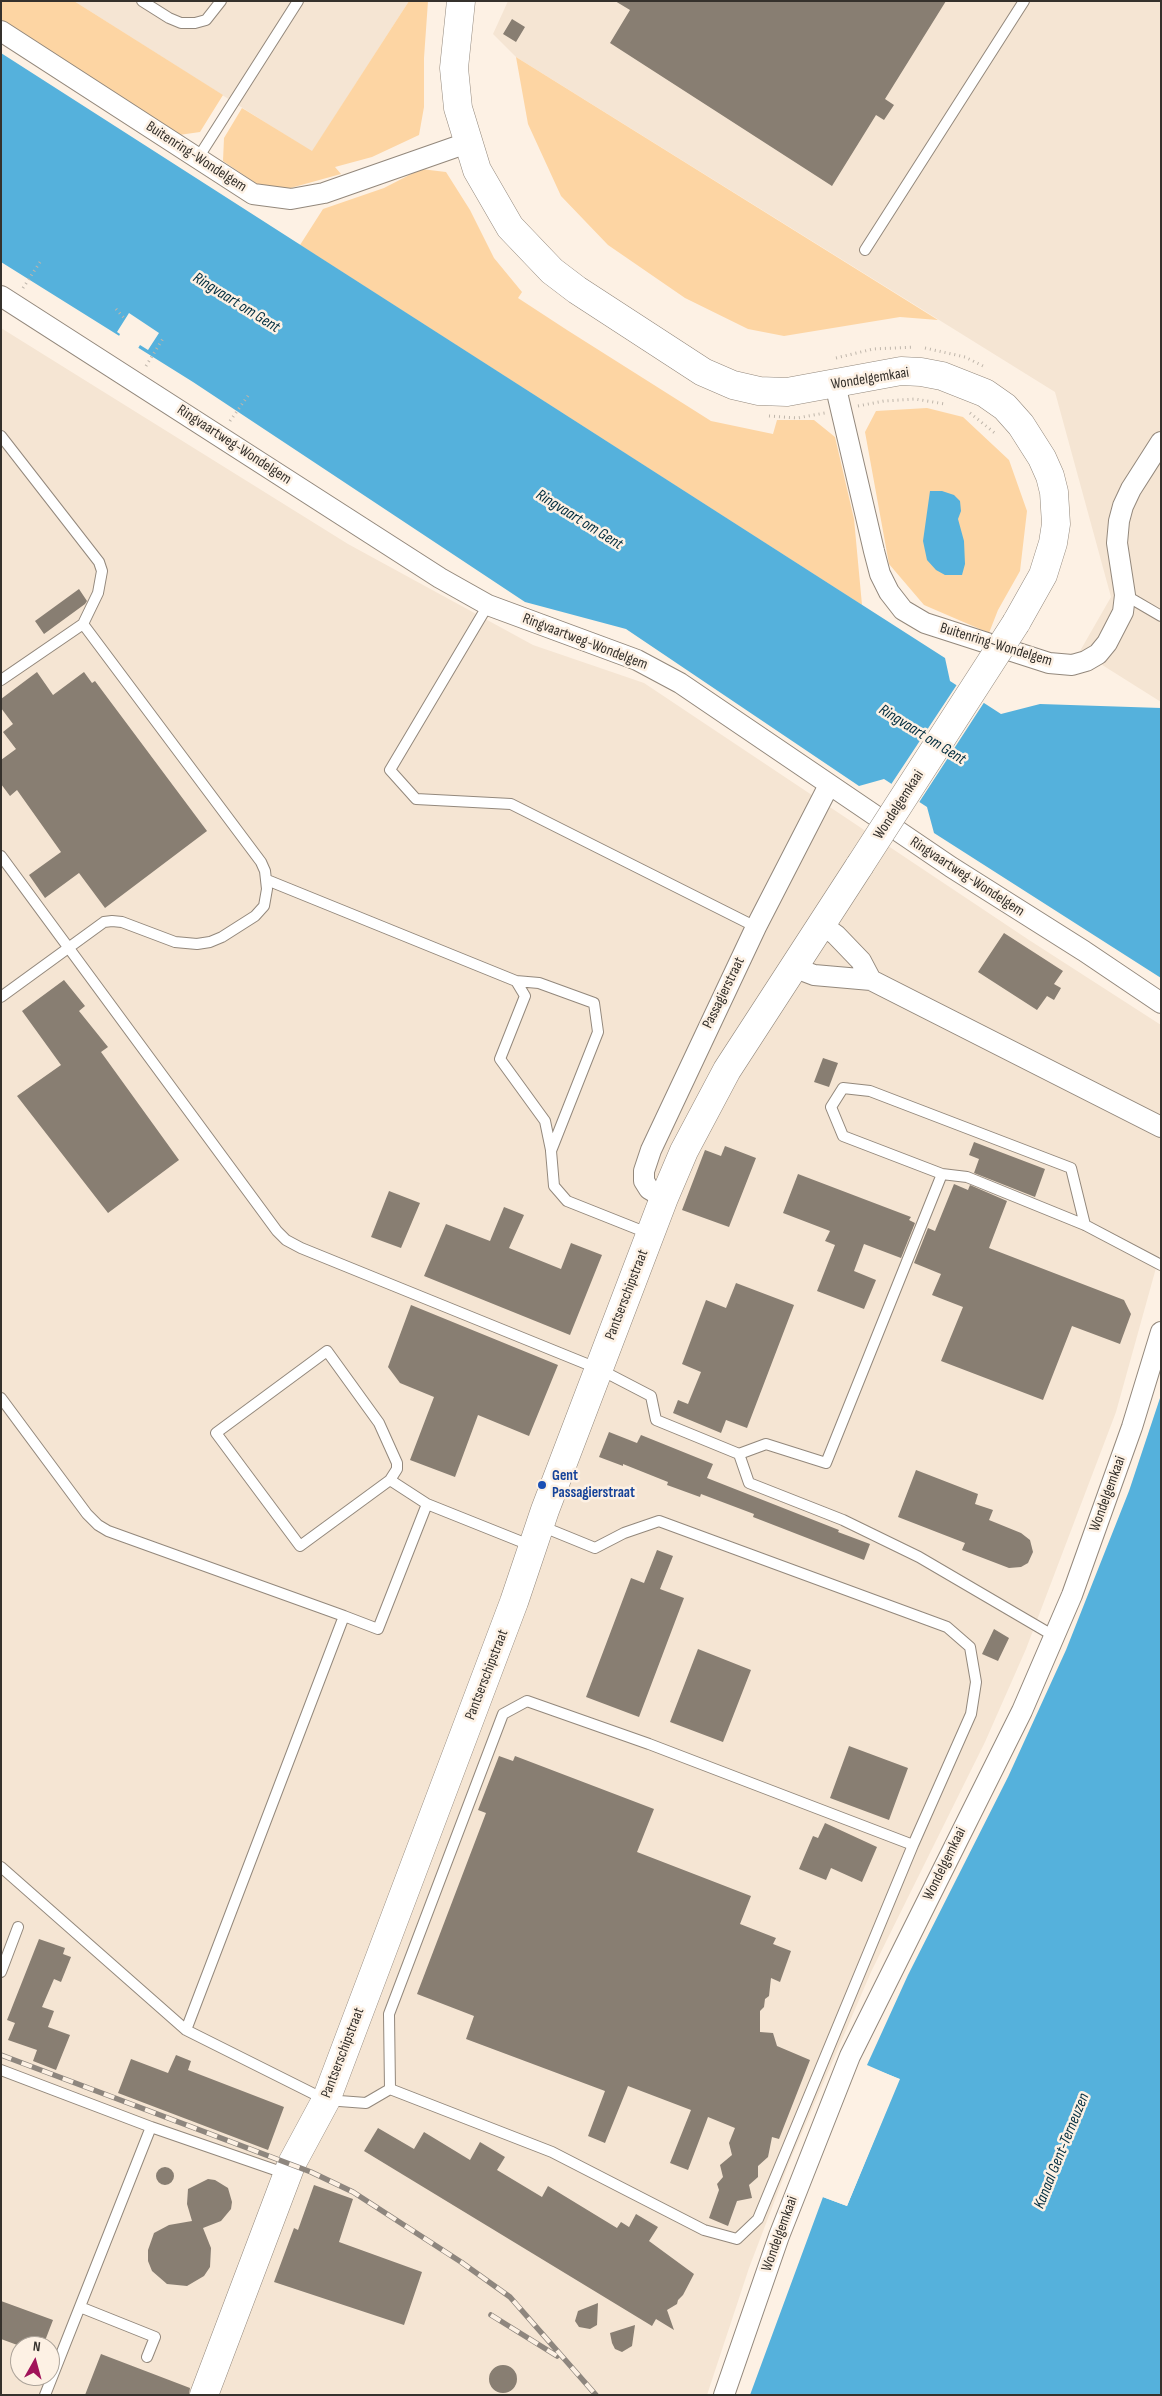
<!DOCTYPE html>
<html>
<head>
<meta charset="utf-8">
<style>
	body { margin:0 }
	#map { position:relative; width:1162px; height:2396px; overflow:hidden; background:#fdf1e4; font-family:"Sofia Sans Condensed",sans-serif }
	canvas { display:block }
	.frame { position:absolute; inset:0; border:2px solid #35312c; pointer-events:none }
	.north { position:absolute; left:10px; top:2336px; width:50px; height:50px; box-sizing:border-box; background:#fdf1e4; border:1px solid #ada49a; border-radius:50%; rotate:7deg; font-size:14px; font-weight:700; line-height:20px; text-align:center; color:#35312c }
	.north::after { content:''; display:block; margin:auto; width:18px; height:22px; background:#a1135a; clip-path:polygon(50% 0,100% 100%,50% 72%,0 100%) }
</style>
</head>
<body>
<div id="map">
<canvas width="1162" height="2396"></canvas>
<div class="frame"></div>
<div class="north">N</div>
</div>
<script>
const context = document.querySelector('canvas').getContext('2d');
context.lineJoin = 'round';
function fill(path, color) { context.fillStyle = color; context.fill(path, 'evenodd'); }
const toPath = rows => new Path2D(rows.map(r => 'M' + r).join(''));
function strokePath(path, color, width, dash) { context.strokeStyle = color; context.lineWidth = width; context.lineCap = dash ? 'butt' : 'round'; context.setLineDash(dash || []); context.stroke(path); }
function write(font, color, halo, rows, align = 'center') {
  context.font = font + ' "Sofia Sans Condensed",sans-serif'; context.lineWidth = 5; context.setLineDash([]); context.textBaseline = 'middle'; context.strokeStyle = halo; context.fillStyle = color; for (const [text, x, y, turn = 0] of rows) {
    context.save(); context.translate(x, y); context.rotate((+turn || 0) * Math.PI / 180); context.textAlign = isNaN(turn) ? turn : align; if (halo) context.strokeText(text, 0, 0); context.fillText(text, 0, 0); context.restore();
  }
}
const built = toPath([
	[74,1,409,1,312,152],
	[508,1,1161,1,1161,702,1080,651,1111,597,1055,392,516,57,493,34],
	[1,328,348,544,533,645,644,683,1029,940,1161,1025,1161,1250,1116,1412,1026,1649,985,1742,871,1972,789,2163,749,2268,707,2395,1,2395],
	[20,2346,50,2346,50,2376,20,2376]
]);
const green = toPath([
	[1,1,74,1,223,95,200,132,179,135,1,21],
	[409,1,428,1,424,58,424,107,419,135,372,157,335,167,341,174,276,192,257,184,223,161,224,138,242,108,312,151],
	[516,57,938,320,900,317,784,336,748,329,685,298,608,245,561,196,528,124],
	[421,169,446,172,470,210,494,258,522,292,518,298,567,330,711,421,773,434,777,420,814,420,835,437,854,519,862,605,300,245,323,209,384,188],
	[927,408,963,417,1009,460,1027,511,1020,571,998,610,989,633,924,605,889,564,865,432,876,411]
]);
const water = toPath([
	[1,53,945,658,950,681,1001,714,1040,704,1161,708,1161,978,934,833,927,807,884,779,859,786,626,629,525,602,193,382,1,262],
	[930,491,942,491,954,495,960,501,961,511,958,519,964,541,965,564,962,575,945,575,936,570,927,560,923,541],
	[1161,1395,1161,2395,750,2395,823,2197,847,2206,899,2079,867,2065,908,1975,1008,1777,1066,1650,1129,1491]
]);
const pier = toPath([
	[129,313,159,333,148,350,140,345,137,350,118,338,120,334,117,332],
	[958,683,985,701,918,804,890,786],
	[864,2065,900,2079,847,2206,820,2196,823,2194,845,2203,896,2080,866,2067]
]);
const building = toPath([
	[615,1,946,1,885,99,894,105,884,120,876,115,832,186,610,43,630,10],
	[512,19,525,27,516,42,503,34],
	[79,589,87,601,85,604,44,634,35,621],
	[37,672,53,695,84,672,92,683,95,681,207,831,105,908,79,873,45,898,29,875,61,852,17,790,10,796,1,784,1,760,16,749,3,732,13,724,1,708,1,699],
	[1004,933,1063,971,1054,984,1061,988,1054,1000,1047,996,1037,1010,978,972],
	[64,980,85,1006,79,1011,108,1047,101,1052,179,1160,108,1213,17,1096,61,1065,22,1011],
	[823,1058,838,1063,829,1087,814,1082],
	[974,1142,1045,1169,1035,1197,974,1173,979,1159,969,1155],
	[725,1146,756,1158,729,1227,682,1210,705,1150,721,1156],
	[798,1174,911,1217,909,1220,915,1223,901,1258,864,1244,854,1271,876,1280,864,1309,817,1291,835,1245,825,1241,830,1231,783,1213],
	[954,1184,968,1190,970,1185,1007,1201,989,1248,1124,1300,1131,1314,1120,1344,1072,1326,1043,1400,941,1361,963,1307,932,1295,941,1274,914,1263,928,1228,935,1231],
	[389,1191,420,1203,401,1248,371,1237],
	[504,1207,524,1215,509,1248,561,1269,571,1243,602,1255,570,1335,424,1276,446,1224,490,1241],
	[736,1283,794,1305,747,1428,726,1420,721,1433,673,1413,678,1400,688,1404,701,1372,682,1364,706,1300,726,1308],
	[411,1305,558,1365,529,1436,478,1415,455,1477,410,1460,434,1397,400,1383,388,1367],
	[609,1432,637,1443,641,1435,713,1464,707,1478,839,1530,838,1532,870,1544,864,1560,753,1517,754,1514,701,1494,700,1497,667,1485,668,1482,623,1464,623,1466,599,1457],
	[916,1470,978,1494,975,1504,993,1510,989,1520,1021,1533,1030,1540,1033,1552,1028,1563,1021,1567,1009,1568,962,1550,965,1543,898,1517],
	[657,1550,673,1556,660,1589,684,1598,639,1717,586,1697,631,1578,644,1583],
	[994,1629,1009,1638,998,1661,982,1654],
	[698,1649,751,1670,723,1742,670,1722],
	[849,1746,908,1768,889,1820,830,1798],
	[499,1756,513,1761,515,1756,654,1809,637,1852,751,1896,740,1924,776,1938,773,1944,791,1951,780,1982,771,1978,769,1996,765,1999,764,2007,760,2011,760,2032,773,2033,777,2046,810,2060,779,2139,772,2137,768,2157,758,2166,758,2177,749,2185,752,2198,737,2201,728,2226,709,2218,719,2190,717,2184,723,2177,720,2165,732,2155,729,2143,735,2128,708,2117,688,2170,670,2163,691,2110,628,2086,605,2143,588,2136,605,2091,466,2039,474,2016,417,1994,486,1813,478,1810],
	[825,1823,877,1847,862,1882,831,1868,826,1880,799,1869,813,1836,818,1838],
	[39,1939,65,1948,63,1954,71,1957,61,1982,54,1979,42,2007,54,2011,48,2027,70,2035,56,2070,33,2061,37,2050,8,2040,15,2023,7,2020],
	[176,2055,191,2061,188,2070,284,2107,268,2150,118,2093,131,2059,168,2073],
	[378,2128,414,2149,424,2132,470,2160,480,2142,505,2157,497,2170,542,2197,548,2186,617,2228,621,2222,629,2227,636,2214,658,2227,649,2241,694,2274,683,2295,678,2300,677,2304,667,2310,674,2330,656,2319,652,2326,364,2151],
	'156 2176a9 9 0 1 1 18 0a9 9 0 1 1-18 0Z',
	[208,2179,215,2180,228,2188,232,2202,231,2209,221,2221,203,2228,211,2248,210,2267,204,2276,187,2286,167,2284,152,2271,148,2261,148,2250,154,2233,169,2225,192,2221,187,2204,188,2189],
	[314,2185,353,2199,339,2242,422,2272,404,2325,274,2282,294,2228,298,2230],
	[1,2301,53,2320,43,2346,20,2346,1,2339],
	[598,2303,597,2325,590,2329,579,2327,575,2321,578,2311],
	[635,2325,632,2346,622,2352,615,2349,612,2343,610,2333],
	[101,2354,190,2388,189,2395,85,2395],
	'489 2379a14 14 0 1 1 28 0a14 14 0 1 1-28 0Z'
]);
const path = toPath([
	[23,288,42,259],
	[116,309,126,320],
	[925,348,965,357,985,367],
	[836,358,873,349,914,347],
	[146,366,164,337],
	[858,406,884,401,915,399,945,404],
	[970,413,996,434],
	[769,416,797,418,825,413],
	[230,421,250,393]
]);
const service = toPath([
	[142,1,169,18,181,23,195,23,206,20,221,1],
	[198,158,298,1],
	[865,250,1024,1],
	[1,436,99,562,102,571,98,593,83,624],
	[1125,595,1161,616],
	[488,605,390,770,416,799,511,804,756,927],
	[1,680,83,624,261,862,265,871,267,889,264,906,255,916,222,937,210,942,197,944,175,942,122,922,112,921,104,922,1,997],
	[1,856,277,1231,286,1240,301,1248,599,1369,651,1396,656,1420,739,1454,766,1444,826,1463,942,1174,967,1177,1085,1225,1161,1265],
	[267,880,516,981,539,983,594,1003,598,1032,551,1151,554,1186,567,1201,650,1234],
	[516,981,525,996,500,1059,545,1121,551,1150],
	[942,1174,843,1136,831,1107,843,1088,870,1091,1071,1168,1085,1225],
	[1,1398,87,1514,98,1525,108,1531,344,1616,186,2030],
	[739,1454,749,1483,843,1520,919,1557,1054,1636],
	[427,1504,532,1546],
	[541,1526,595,1548,624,1533,659,1521,947,1627,970,1647,976,1682,971,1714,913,1845,758,2219,737,2239,704,2230,552,2152,390,2089,389,2014,503,1714,527,1701,649,1744,913,1845],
	[344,1616,378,1629,427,1504,390,1480,397,1469,397,1463,379,1423,327,1351,216,1433,300,1546,390,1480],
	[1,1867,186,2030,326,2100,366,2103,390,2089],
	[1,1972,18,1927],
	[1,2070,151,2127,287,2174],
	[80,2307,155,2337,147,2357],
	[45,2395,151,2127]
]);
const minor = toPath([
	[1,31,253,194,291,199,324,193,467,143],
	[1,296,440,578,488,605,637,660,680,683,951,867,1084,951,1161,1003],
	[835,384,874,551,880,574,889,592,903,610,925,623,1049,663,1072,665,1086,661,1098,654,1107,643,1123,612,1125,595,1117,543,1119,521,1123,506,1131,489,1161,442],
	[821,924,836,935,861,961,871,980],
	[793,967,814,975,871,980,1161,1127],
	[664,1198,649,1189,644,1181,644,1171,651,1150,756,927,829,785],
	[724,2395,779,2236,850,2056,1022,1711,1072,1595,1132,1427,1161,1332]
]);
const secondary = toPath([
	[461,1,454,68,458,108,477,170,510,227,552,271,577,290,703,372,733,385,759,391,787,392,901,371,921,372,942,376,985,393,1005,407,1021,425,1042,458,1050,476,1054,492,1056,524,1053,543,1043,575,1016,623],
	[204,2395,291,2165,326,2100,514,1602,545,1510,664,1198,684,1151,727,1070,860,865]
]);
const rail = toPath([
	[1,2055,311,2172,353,2192,461,2262,510,2297,596,2395],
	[491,2315,557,2356]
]);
const secondaryBridge = toPath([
	[860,865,1016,623]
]);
const markers = [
	[542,1485,5,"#1a4fb4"]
];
const streetNames = [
	["Buitenring-Wondelgem",196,157,33],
	["Wondelgemkaai",870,379,-9],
	["Ringvaartweg-Wondelgem",234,445,33],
	["Ringvaartweg-Wondelgem",585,642,21],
	["Buitenring-Wondelgem",996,645,17],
	["Wondelgemkaai",899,805,-57],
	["Ringvaartweg-Wondelgem",967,877,33],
	["Passagierstraat",724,993,-64],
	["Pantserschipstraat",627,1295,-69],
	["Wondelgemkaai",1108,1494,-70],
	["Pantserschipstraat",487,1675,-69],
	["Wondelgemkaai",945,1864,-64],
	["Pantserschipstraat",343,2053,-69],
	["Wondelgemkaai",780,2234,-70]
];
const transitNames = [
	["Gent",552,1476],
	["Passagierstraat",552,1493]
];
const waterNames = [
	["Ringvaart om Gent",236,303,32],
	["Ringvaart om Gent",579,520,32],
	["Ringvaart om Gent",922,735,32],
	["Kanaal Gent-Terneuzen",1062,2151,-68]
];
fill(built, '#f5e5d3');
fill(green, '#fdd5a3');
fill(water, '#55b1dc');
fill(pier, '#fdf1e4');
fill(building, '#887e72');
strokePath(service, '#93887c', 12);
strokePath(minor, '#93887c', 22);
strokePath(secondary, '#93887c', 29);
strokePath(path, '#bfb6ab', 3, [1, 4]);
strokePath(service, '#fff', 10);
strokePath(minor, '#fff', 20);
strokePath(secondary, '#fff', 28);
strokePath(rail, '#8e867e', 5.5);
strokePath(rail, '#fdf1e4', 4, [11]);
strokePath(secondaryBridge, '#93887c', 29, []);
strokePath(secondaryBridge, '#fff', 28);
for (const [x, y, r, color] of markers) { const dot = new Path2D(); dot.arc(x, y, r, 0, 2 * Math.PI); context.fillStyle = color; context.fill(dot); strokePath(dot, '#fdf1e4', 2); }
write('15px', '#35312c', '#fdf1e4', streetNames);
write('bold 15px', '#164399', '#fdf1e4', transitNames, 'left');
write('italic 16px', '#022d3f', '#fdf1e4', waterNames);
</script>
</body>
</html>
